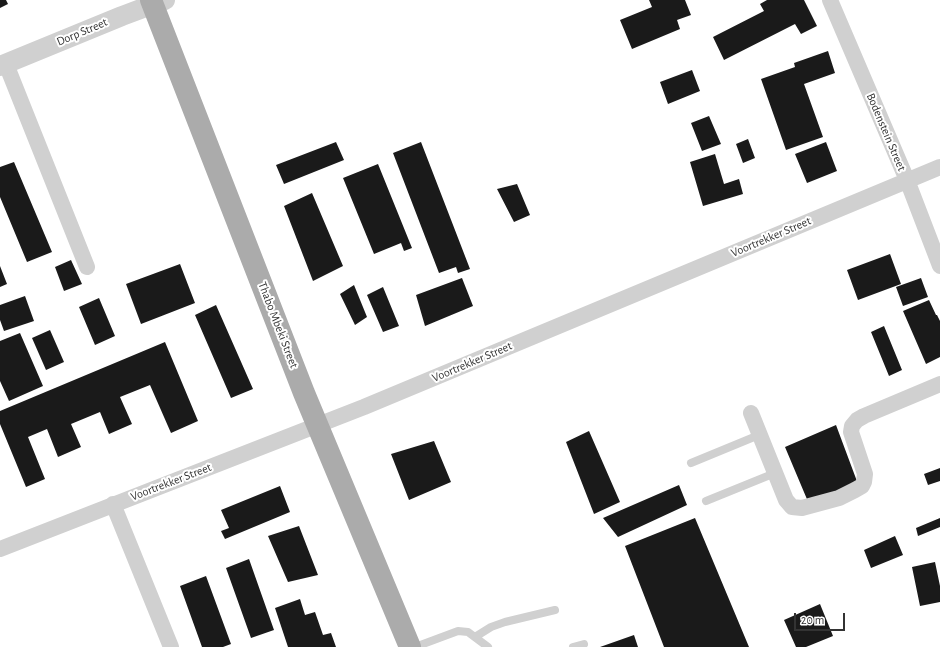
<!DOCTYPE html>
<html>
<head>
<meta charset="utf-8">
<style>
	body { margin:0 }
	#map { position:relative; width:940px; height:647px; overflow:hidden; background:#fff; font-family:"Alegreya Sans",sans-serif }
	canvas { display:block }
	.scale { position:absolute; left:794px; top:613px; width:51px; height:18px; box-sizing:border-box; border:2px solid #333; border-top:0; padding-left:5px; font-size:12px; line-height:14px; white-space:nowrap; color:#333; -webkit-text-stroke:3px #fff; paint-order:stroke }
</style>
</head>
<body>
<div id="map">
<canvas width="940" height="647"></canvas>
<div class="scale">20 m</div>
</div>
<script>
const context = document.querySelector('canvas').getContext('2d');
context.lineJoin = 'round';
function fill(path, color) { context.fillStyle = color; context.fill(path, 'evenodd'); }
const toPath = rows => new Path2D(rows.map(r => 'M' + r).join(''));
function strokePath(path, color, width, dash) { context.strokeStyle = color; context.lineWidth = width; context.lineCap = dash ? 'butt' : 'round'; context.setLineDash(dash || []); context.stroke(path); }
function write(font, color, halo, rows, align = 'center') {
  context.font = font + ' "Alegreya Sans",sans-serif'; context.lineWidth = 4; context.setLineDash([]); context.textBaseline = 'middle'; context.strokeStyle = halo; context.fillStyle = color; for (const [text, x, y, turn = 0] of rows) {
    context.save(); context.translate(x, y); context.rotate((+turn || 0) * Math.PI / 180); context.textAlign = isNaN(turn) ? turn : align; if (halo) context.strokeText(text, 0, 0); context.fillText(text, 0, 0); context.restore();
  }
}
const building = toPath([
	[0,0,6,0,8,4,0,8],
	[649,0,685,0,691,15,677,20,680,29,632,49,620,20,652,7],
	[767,0,804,0,817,26,801,34,795,24,724,60,713,37,764,11,760,4],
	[828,51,835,73,804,84,823,137,786,150,761,79,795,67,794,63],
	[692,70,700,91,668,104,660,82],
	[709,116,721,144,702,151,691,123],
	[748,139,755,158,743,163,736,144],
	[336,142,344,160,284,184,276,165],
	[421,142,470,269,458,273,456,267,439,273,393,153],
	[826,142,837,171,807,183,795,154],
	[715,154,724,184,739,179,743,194,703,206,690,162],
	[14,162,52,252,27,262,0,197,0,167],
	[378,164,412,248,404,251,401,243,374,254,343,178],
	[517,184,530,215,514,222,497,189],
	[312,193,343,266,313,281,284,206],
	[890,254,901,284,858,300,847,270],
	[71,260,82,284,64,291,55,267],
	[180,264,195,303,141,324,126,284],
	[0,266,7,284,0,287],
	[462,278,473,306,425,326,416,295],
	[921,278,928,297,903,306,896,287],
	[354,285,367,317,355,325,340,294],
	[383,287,399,326,383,332,367,295],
	[25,296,34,321,4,331,0,320,0,305],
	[99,298,115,336,95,345,79,307],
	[929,300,936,315,937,315,940,321,940,357,926,364,903,311],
	[216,305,253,389,231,398,195,315],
	[884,326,902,370,889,376,871,332],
	[50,330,64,362,46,370,32,338],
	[20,333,43,386,9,401,0,381,0,341],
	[165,342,198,421,171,433,150,385,120,397,132,424,109,434,100,412,71,424,81,447,58,457,47,429,28,437,45,479,26,487,0,424,0,411],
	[836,425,858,484,809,504,785,447],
	[589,431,620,502,594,514,566,442],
	[434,441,451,482,409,500,391,454],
	[940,468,940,481,928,485,924,474],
	[679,485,687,505,618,537,603,518],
	[280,486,290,512,225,539,221,531,229,528,221,510],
	[695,518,749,647,664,647,625,546],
	[940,518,940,527,918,536,916,528],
	[299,526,318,575,288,582,268,536],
	[895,536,903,555,871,568,864,550],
	[249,559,274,630,251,638,226,568],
	[935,562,940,586,940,602,920,606,912,567],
	[206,576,231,644,223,647,202,647,180,586],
	[300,599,305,615,315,612,323,635,331,633,336,647,288,647,275,608],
	[820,604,833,636,806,647,796,647,784,620],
	[634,635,638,647,600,647]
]);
const service = toPath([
	[691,463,759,435],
	[706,501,775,473],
	[475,637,491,627,505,622,555,610],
	[415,647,458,631,468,632,488,647],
	[573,647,584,644]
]);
const minor = toPath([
	[830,0,907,180,940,266],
	[6,64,87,267],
	[751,413,786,500,792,507,802,508,839,498,855,490,862,486,864,482,865,474,851,432,852,426,857,420,864,416,940,384],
	[113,504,171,647],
	[0,549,364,407,940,167]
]);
const tertiary = toPath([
	[0,66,122,16,165,0]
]);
const primary = toPath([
	[151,0,304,393,410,647]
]);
const streetNames = [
	["Dorp Street",82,32,-23],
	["Bodenstein Street",886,132,67],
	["Voortrekker Street",771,237,-23],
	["Thabo Mbeki Street",278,325,69],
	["Voortrekker Street",472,362,-23],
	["Voortrekker Street",171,482,-21]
];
fill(building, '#1a1a1a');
strokePath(service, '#d0d0d0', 8);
strokePath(minor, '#d0d0d0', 16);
strokePath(tertiary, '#d0d0d0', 20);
strokePath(primary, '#ababab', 22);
write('12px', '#333', '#fff', streetNames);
</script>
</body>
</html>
